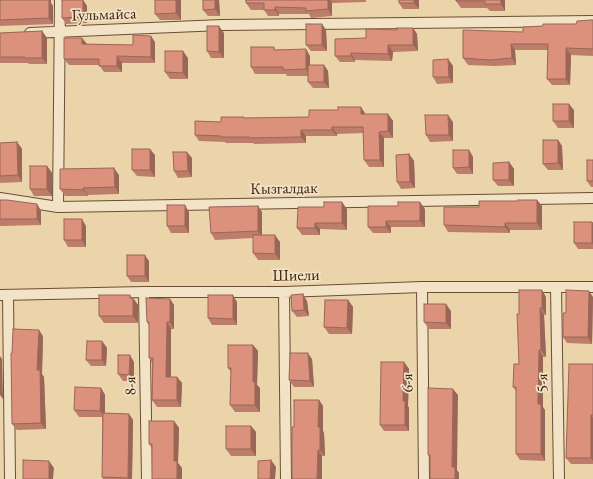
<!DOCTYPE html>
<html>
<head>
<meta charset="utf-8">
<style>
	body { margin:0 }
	canvas { display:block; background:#ebd4a9 }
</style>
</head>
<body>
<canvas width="593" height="479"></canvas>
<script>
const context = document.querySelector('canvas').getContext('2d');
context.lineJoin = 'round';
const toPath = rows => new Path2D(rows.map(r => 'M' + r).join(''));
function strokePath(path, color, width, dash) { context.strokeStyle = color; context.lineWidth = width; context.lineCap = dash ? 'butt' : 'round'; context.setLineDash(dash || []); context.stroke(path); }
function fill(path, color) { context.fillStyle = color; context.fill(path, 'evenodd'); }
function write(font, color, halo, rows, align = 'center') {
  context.font = font + ' "EB Garamond",serif'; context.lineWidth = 3.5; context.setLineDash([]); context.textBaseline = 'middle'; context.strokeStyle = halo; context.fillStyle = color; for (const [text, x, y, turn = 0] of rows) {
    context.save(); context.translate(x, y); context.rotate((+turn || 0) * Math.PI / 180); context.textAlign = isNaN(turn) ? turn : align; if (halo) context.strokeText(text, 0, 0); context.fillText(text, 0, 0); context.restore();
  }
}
const street = toPath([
	[30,33,222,25,593,21],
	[0,198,58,207,593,198],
	[58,207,60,0],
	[422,287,424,479],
	[556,287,559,479],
	[144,292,147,479],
	[284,292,286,479],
	[0,295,144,292,284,292,422,287,593,287],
	[8,295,10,479]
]);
const wall = toPath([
	[0,0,51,0,51,3,53,6,53,24,0,26],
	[62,0,83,0,87,6,87,23,66,24,62,18],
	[155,0,181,0,181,20,160,20,155,14],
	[219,0,220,16,208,16,203,10],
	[246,0,366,0,366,2,332,3,332,16,311,18,309,14,279,14,279,16,268,16,264,10,251,10,246,3],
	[399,0,419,0,419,9,403,9,399,3],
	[456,0,505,0,505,11,490,11,487,8,461,8,456,1],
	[593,20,593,56,571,55,570,85,552,85,547,79,548,50,515,50,516,65,495,66,468,65,463,58,523,32,543,26,576,24],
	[322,24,326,30,327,51,311,51,306,45],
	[413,28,417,34,418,51,393,52,392,61,355,60,355,62,340,62,335,56,366,38,397,30],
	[42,31,47,38,47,64,29,64,28,63,0,63,0,33],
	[224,33,224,58,211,58,207,51],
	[82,38,87,44,133,45,155,42,155,63,122,63,122,72,104,72,99,65,69,65,64,59],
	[274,47,275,50,310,56,310,65,324,65,328,71,329,88,313,88,308,82,308,76,287,76,286,74,255,74,251,67],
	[188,58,188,79,170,79,165,72],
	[448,59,453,66,453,83,437,84,433,77],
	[574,110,574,128,558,128,553,121],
	[365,113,365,114,388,114,393,121,393,138,384,138,384,167,369,167,364,160,364,133,337,134,337,136,306,136,306,143,254,144,253,143,226,143,225,142,199,141,195,135,245,118,309,117],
	[453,122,453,141,430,142,426,135],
	[558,140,562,146,563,170,548,170,543,164],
	[17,142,22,149,22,182,0,183,0,143],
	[469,150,473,157,473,174,457,174,453,168],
	[409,154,414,161,415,188,401,189,397,182],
	[155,155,155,177,137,176,132,170],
	[192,158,192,177,178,178,174,171],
	[593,160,593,187,591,187,587,181],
	[509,162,514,169,514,186,498,186,493,180],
	[47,166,52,173,52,196,34,196,30,189],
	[119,175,119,194,88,195,88,196,65,196,60,189],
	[0,200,37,204,41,211,41,225,0,226],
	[537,200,542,206,542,230,510,230,510,233,448,232,444,225,479,207,518,201],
	[324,207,347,209,347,230,320,229,320,235,302,235,297,228],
	[425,209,425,227,391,227,391,233,373,233,368,227],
	[189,212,189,233,171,233,167,226],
	[262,212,262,235,280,242,280,260,258,260,253,253,253,238,215,240,211,233],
	[592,222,593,223,593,249,578,249,574,243],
	[86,226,86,247,68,247,64,240],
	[149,261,149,282,131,282,127,276],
	[546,297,546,315,544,315,546,357,543,357,543,407,545,410,545,461,520,460,516,454,516,391,513,387,519,364,519,314],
	[593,297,592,344,567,343,563,337,566,313],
	[133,298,138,305,138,323,104,323,99,316],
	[170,299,174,305,174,329,171,329,171,377,177,377,182,383,181,407,157,407,152,400,152,363,149,358,149,326,147,322],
	[348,300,353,307,352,334,329,334,324,327],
	[307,301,309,316,297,317,292,311],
	[237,302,237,325,212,325,208,318],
	[451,311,451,329,429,329,424,322],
	[43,336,42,374,44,377,46,429,17,430,12,424,12,353],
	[102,341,107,348,106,366,91,366,86,360],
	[253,345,258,351,257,385,260,388,260,412,235,412,230,405,231,372,228,368],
	[312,359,314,387,294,387,289,380],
	[134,362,134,381,123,381,118,374],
	[404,362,409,369,408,406,409,408,409,431,384,431,380,425],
	[593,364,593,464,571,464,566,458],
	[101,388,105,395,105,413,129,414,133,420,132,479,103,479,102,477,102,417,79,417,74,410],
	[319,400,323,406,323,431,324,433,325,456,322,456,322,479,292,479,294,427],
	[174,421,179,428,178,463,182,468,152,449,149,444],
	[251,426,256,432,256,456,231,456,226,449]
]);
const shadedWall = toPath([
	[48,0,51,0,51,3,53,6,53,24,49,18],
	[83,0,87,6,87,23,83,17],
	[176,0,181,0,181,20,176,13],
	[215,0,219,0,220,16,215,9],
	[328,0,330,0,332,3,332,16,328,9],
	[414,0,419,0,419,9,414,3],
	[501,0,505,0,505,11,501,4],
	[275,7,279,14,279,16,275,10],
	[322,24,326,30,327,51,322,45],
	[219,26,224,33,224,58,219,52],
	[413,28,417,34,418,51,413,45],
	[42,31,47,38,47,64,42,58],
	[151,36,155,42,155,63,151,57],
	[82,38,87,44,82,44],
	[511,44,515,50,516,65,512,58],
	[388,45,393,52,392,61,388,54],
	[566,48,571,55,570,85,566,79],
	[306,49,310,56,310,76,306,69],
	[183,51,188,58,188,79,183,73],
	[351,53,355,60,355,62,351,56],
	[117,56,122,63,122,72,117,66],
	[448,59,453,66,453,83,449,77],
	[324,65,328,71,329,88,324,82],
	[569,104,574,110,574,128,569,121],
	[361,107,365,113,365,121,361,114],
	[388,114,393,121,393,138,388,131],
	[448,115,453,122,453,141,449,135],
	[332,127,337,134,337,136,332,130],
	[301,130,306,136,306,143,301,137],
	[379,132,384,138,384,167,380,160],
	[558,140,562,146,563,170,558,163],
	[17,142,22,149,22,182,18,175],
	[150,149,155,155,155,177,150,170],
	[469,150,473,157,473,174,469,167],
	[187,152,192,158,192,177,188,171],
	[409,154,414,161,415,188,410,182],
	[509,162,514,169,514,186,509,180],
	[47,166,52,173,52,196,47,189],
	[114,168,119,175,119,194,115,187],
	[83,188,88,195,88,196,83,190],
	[537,200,542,206,542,230,537,223],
	[342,202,347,209,347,230,342,223],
	[420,202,425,209,425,227,420,221],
	[37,204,41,211,41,225,37,219],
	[185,205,189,212,189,233,185,226],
	[258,206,262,212,262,237,258,231],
	[82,219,86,226,86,247,82,240],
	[386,221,391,227,391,233,386,227],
	[592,222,593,223,593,245,592,243],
	[315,223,320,229,320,235,315,228],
	[505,223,510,230,510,233,505,227],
	[275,235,280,242,280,260,275,254],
	[145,255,149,261,149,282,145,276],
	[542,290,546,297,546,315,542,308],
	[589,291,593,297,592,344,588,337],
	[303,294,307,301,309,316,304,310],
	[130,295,133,300,133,298,138,305,138,323,133,316],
	[233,295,237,302,237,325,233,319],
	[170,299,174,305,174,329,170,322],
	[348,300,353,307,352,334,347,328],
	[446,304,451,311,451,329,446,323],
	[540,308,544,315,546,357,541,350],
	[167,322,171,329,171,383,166,377],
	[39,330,43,336,42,374,44,377,46,429,41,423,37,370],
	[102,341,107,348,106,366,102,360],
	[253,345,258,351,257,385,260,388,260,412,255,405,253,382],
	[539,350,543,357,543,407,545,410,545,461,541,454,538,404],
	[308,353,312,359,314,387,310,381],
	[130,355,134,362,134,381,129,375],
	[0,356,2,359,3,399,0,395],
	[404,362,409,369,408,406,409,408,409,431,405,425,403,401],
	[177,377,182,383,181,407,177,400],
	[101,388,105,395,105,417,100,411],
	[453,389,458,395,457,470,459,473,459,479,455,479,452,467],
	[319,400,323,406,323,431,324,433,325,456,320,450,318,427],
	[129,414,133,420,132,479,128,479,128,478],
	[591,415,593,418,593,461,591,458],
	[174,421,179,428,178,463,182,468,182,479,177,479,174,461],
	[251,426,256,432,256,456,251,449],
	[318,450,322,456,322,479,317,479],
	[271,460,276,467,275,479,270,479],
	[49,461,54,468,53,479,49,479]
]);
const building = toPath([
	[0,0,49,0,49,18,0,20,0,0],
	[62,0,83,0,83,17,62,18,62,0],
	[155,0,176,0,176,13,155,14,155,0],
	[203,0,215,0,215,9,203,10,203,0],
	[246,0,328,0,328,9,306,11,306,8,275,7,275,10,264,10,264,3,246,3,246,0],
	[399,0,414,0,414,3,399,3,399,0],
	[456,0,501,0,501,4,485,4,485,1,456,1,456,0],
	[591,20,593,20,593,49,566,48,566,79,547,79,548,44,511,44,512,58,490,60,463,58,463,30,523,32,523,27,543,26,543,24,576,24,577,21,591,20],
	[306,24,322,24,322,45,306,45,306,24],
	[207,26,219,26,219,52,207,51,207,26],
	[397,28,413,28,413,45,388,45,388,54,351,53,351,56,335,56,335,39,366,38,366,29,397,30,397,28],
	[42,31,42,58,25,58,25,57,0,57,0,33,42,31],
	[133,35,151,36,151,57,117,56,117,66,99,66,99,59,64,59,64,38,82,38,82,44,133,45,133,35],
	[251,47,274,47,274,50,306,49,306,69,283,70,283,67,251,67,251,47],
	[165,51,183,51,183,73,165,72,165,51],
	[448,59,449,77,433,77,433,60,448,59],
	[308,65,324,65,324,82,308,82,308,65],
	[553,104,569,104,569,121,553,121,553,104],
	[338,107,361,107,361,114,388,114,388,131,379,132,380,160,364,160,363,127,332,127,332,130,301,130,301,137,249,138,249,137,221,137,221,136,195,135,195,121,221,122,221,117,244,117,244,118,309,117,309,110,338,110,338,107],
	[425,115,448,115,449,135,426,135,425,115],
	[543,140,558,140,558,163,543,164,543,140],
	[17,142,18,175,0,176,0,143,17,142],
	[132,149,150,149,150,170,132,170,132,149],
	[453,150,469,150,469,167,453,168,453,150],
	[173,152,187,152,188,171,174,171,173,152],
	[409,154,410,182,397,182,396,155,409,154],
	[587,160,593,160,593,181,587,181,587,160],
	[509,162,509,180,493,180,493,163,509,162],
	[30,166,47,166,47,189,30,189,30,166],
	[114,168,115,187,83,188,83,190,60,189,60,169,114,168],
	[0,200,7,200,37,204,37,219,0,219,0,200],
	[518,200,537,200,537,223,505,223,505,227,444,225,444,207,479,207,479,201,518,201,518,200],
	[324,202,342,202,342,223,315,223,315,228,297,228,298,207,324,207,324,202],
	[398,202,420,202,420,221,386,221,386,227,368,227,368,206,398,206,398,202],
	[167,205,185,205,185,226,167,226,167,205],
	[258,206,258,231,211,233,209,207,258,206],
	[64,219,82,219,82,240,64,240,64,219],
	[574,222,592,222,592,243,574,243,574,222],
	[253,235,275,235,275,254,253,253,253,235],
	[127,255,145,255,145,276,127,276,127,255],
	[519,290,542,290,542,308,540,308,541,350,539,350,538,404,541,404,541,454,516,454,516,387,513,387,514,364,519,364,517,314,519,314,519,290],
	[566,290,589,291,588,337,563,337,563,313,566,313,566,290],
	[303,294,304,310,292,311,291,295,303,294],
	[99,295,130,295,130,298,133,298,133,316,99,316,99,295],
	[208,295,233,295,233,319,208,318,208,295],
	[146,298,170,299,170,322,167,322,166,377,177,377,177,400,152,400,153,358,149,358,149,322,147,322,146,298],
	[325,300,348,300,347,328,324,327,325,300],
	[424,304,446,304,446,323,424,322,424,304],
	[13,329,39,330,37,370,40,370,41,423,12,424,11,353,12,353,13,329],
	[87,341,102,341,102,360,86,360,87,341],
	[228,345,253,345,253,382,255,382,255,405,230,405,231,368,228,368,228,345],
	[290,353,308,353,310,381,289,380,290,353],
	[118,355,130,355,129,375,118,374,118,355],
	[381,362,404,362,403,401,405,401,405,425,380,425,381,362],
	[569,364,593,364,593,415,591,415,591,458,566,458,569,364],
	[75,387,101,388,100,411,74,410,75,387],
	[428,388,453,389,452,467,455,467,455,479,430,479,430,455,428,455,428,388],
	[294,400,319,400,318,427,320,427,320,450,318,450,317,479,292,479,292,427,294,427,294,400],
	[103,413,129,414,128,478,102,477,103,413],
	[149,421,174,421,174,461,177,461,177,479,152,479,152,444,149,444,149,421],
	[226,426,251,426,251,449,226,449,226,426],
	[23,460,49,461,49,479,23,479,23,460],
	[271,460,270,479,258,479,258,461,271,460]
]);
const streetNames = [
	["Гульмайса",104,15,-2],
	["Кызгалдак",284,189,-1],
	["Шиели",296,276,-1],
	["6-я",408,383,-91],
	["5-я",543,383,-91],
	["8-я",131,386,-91]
];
strokePath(street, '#694e35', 12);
strokePath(street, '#f2e3c7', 10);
fill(wall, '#bd7d6b');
fill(shadedWall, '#9a6657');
fill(building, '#dc917c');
strokePath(building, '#9a6657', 1);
write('16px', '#3e210e', '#f2e3c7', streetNames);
</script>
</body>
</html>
